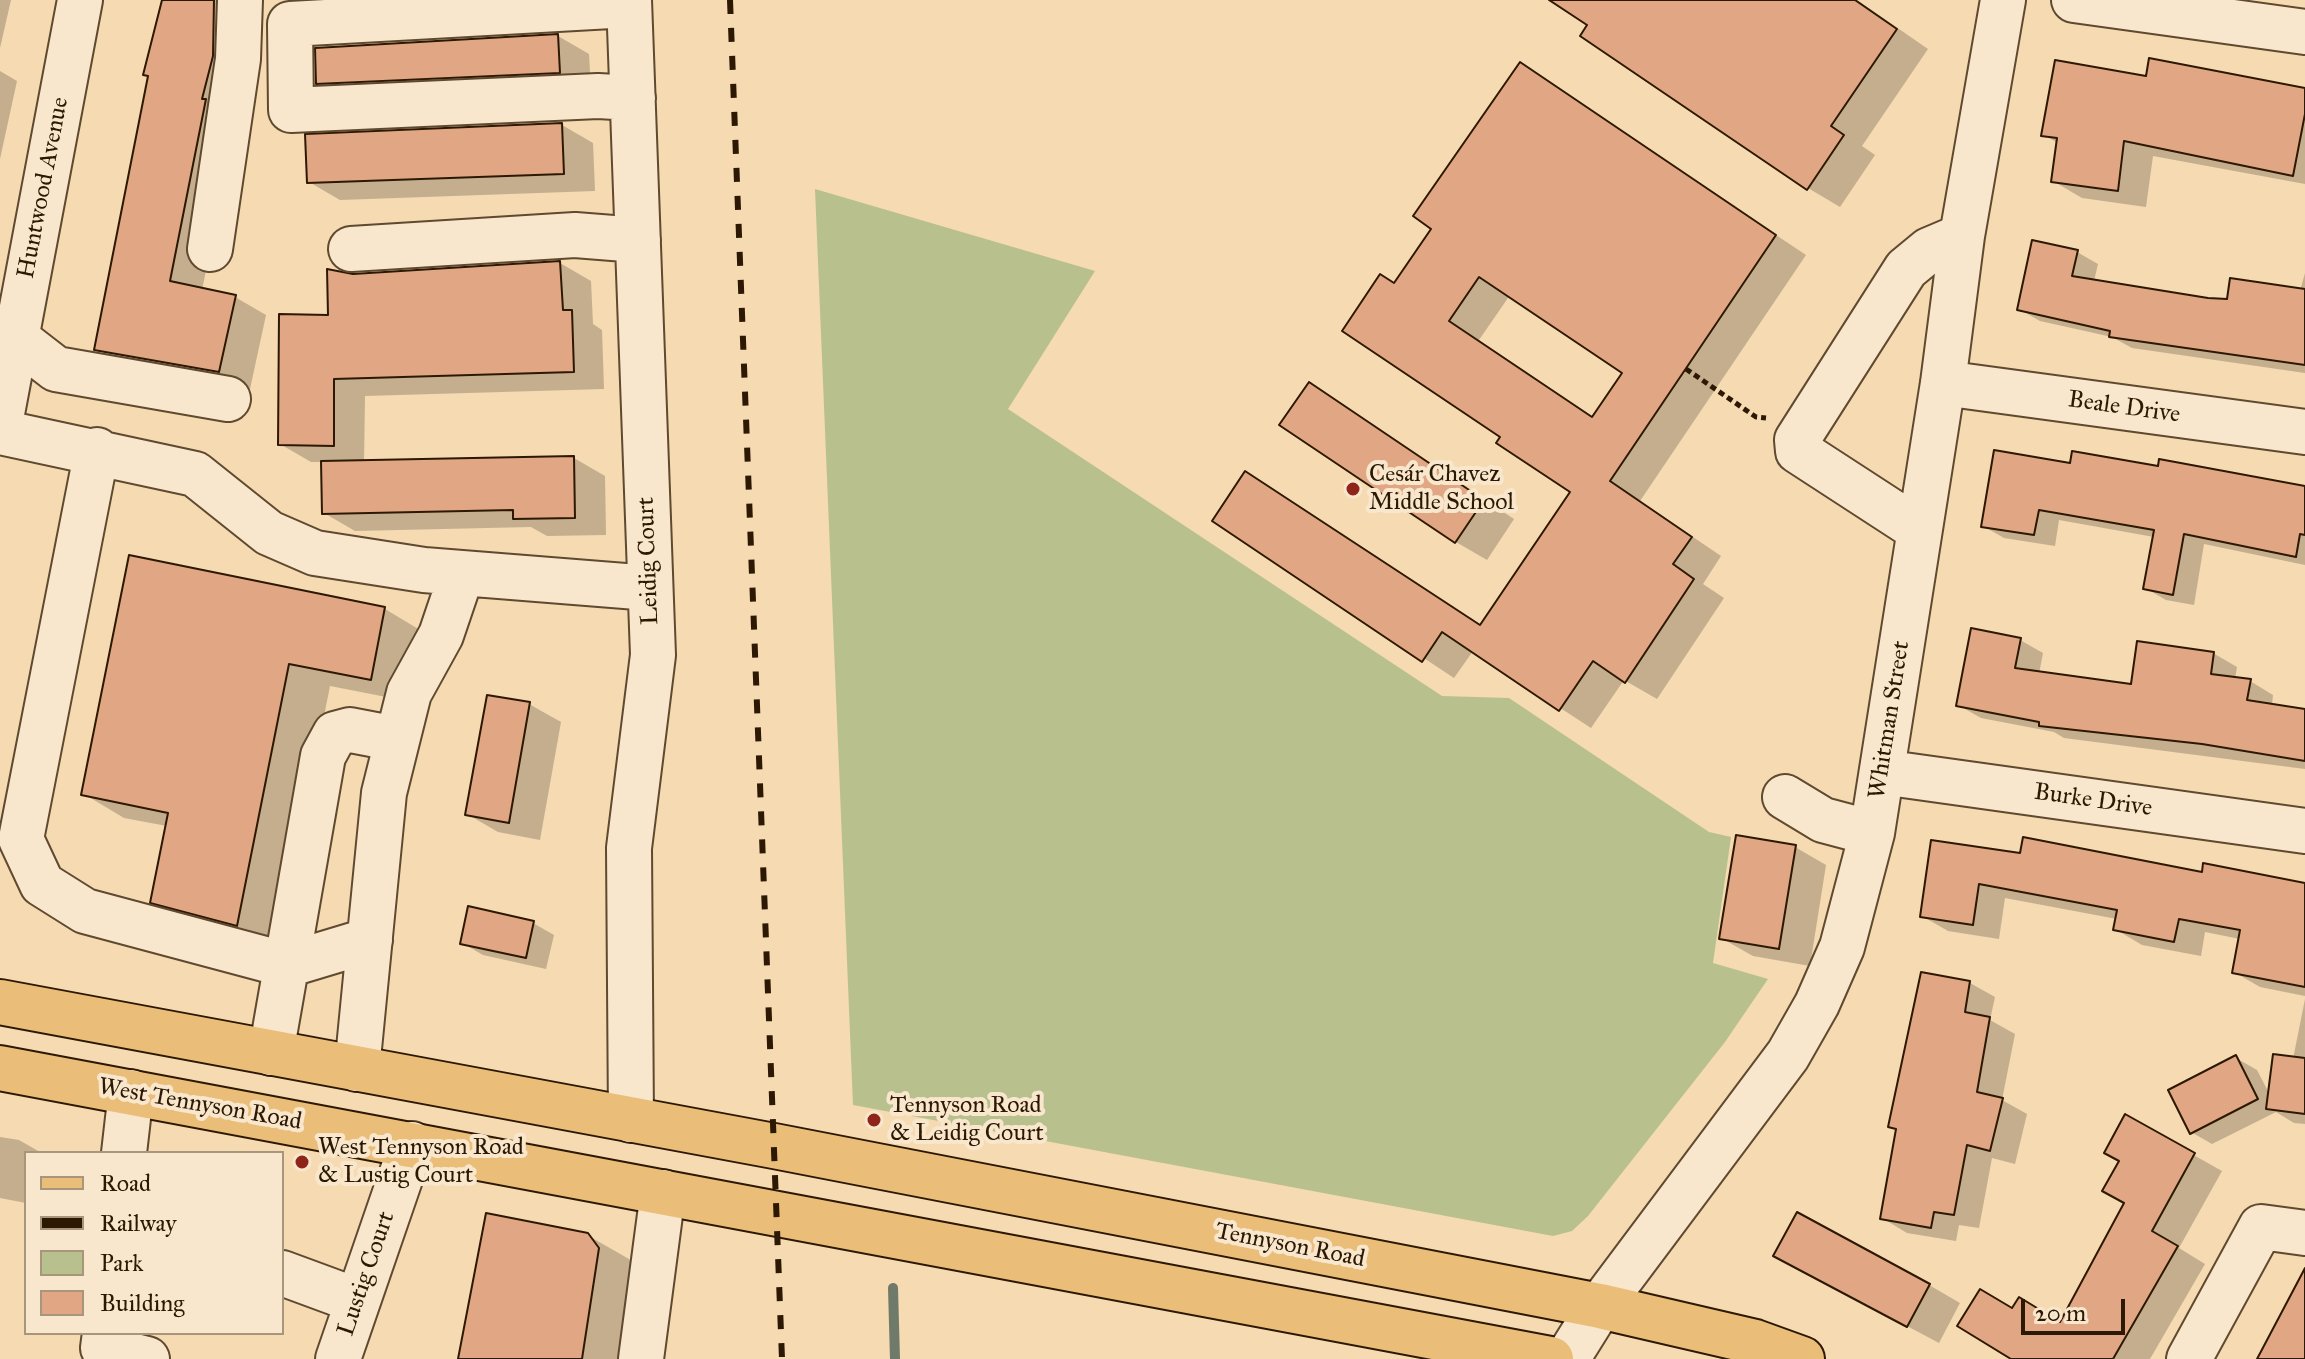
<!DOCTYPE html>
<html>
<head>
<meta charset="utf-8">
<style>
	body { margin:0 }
	#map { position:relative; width:2305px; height:1359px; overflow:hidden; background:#f5dab2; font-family:"IM FELL Great Primer",serif }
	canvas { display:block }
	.legend { position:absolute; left:24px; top:1151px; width:260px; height:184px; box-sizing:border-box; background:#f8e7cd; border:2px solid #a7957c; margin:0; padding:10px 14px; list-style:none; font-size:24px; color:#2d1903 }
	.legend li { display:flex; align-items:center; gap:16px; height:40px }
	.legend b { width:40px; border:2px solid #a7957c }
	.scale { position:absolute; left:2021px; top:1299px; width:104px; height:36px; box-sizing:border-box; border:4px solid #2d1903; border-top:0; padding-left:10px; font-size:24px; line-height:28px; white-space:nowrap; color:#2d1903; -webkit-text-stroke:6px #f8e7cd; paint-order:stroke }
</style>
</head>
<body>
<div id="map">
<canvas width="2305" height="1359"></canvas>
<ul class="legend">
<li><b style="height:10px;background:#eabd79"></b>Road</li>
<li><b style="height:10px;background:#2d1903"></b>Railway</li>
<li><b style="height:22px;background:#b8c08e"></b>Park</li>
<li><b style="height:22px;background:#e1a684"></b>Building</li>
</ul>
<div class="scale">20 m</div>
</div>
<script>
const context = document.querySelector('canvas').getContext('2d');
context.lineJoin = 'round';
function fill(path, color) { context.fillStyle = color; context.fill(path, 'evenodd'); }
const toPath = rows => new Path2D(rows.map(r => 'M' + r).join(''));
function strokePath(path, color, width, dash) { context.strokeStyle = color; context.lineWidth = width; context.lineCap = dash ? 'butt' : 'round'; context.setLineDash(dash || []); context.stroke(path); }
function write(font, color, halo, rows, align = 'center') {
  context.font = font + ' "IM FELL Great Primer",serif'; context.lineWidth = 8; context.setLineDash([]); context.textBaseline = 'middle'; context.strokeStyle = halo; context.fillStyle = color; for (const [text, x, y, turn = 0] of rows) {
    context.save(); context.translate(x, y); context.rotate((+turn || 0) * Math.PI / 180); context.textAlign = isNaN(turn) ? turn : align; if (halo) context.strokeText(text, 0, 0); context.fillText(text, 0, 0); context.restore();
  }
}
const green = toPath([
	[815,189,1095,271,1008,409,1442,696,1509,698,1709,832,1731,837,1713,963,1768,979,1725,1042,1588,1216,1572,1231,1553,1236,853,1105]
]);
const shadow = toPath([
	[0,0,11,0,0,48],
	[164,0,250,0,237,119,202,290,235,297,266,315,250,389,127,367,96,349],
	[1565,0,1857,0,1928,49,1862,146,1875,155,1840,207,1808,188,1590,25],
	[558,36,589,54,591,90,349,101,318,83],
	[1521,65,1806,255,1640,501,1721,556,1703,584,1724,598,1657,699,1624,680,1591,728,1473,651,1454,678,1215,520,1246,474,1482,626,1573,492,1502,437,1395,285,1434,228],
	[1510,295,1625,373,1594,418,1479,340],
	[0,71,17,81,0,159],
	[2148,78,2305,90,2305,184,2153,156,2146,207,2082,198,2053,181,2058,143,2044,135],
	[562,125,593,143,595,191,340,200,309,182],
	[2077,252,2098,264,2094,281,2228,301,2300,291,2305,273,2305,373,2132,348,2112,337,2040,321,2019,309],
	[560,263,591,281,593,324,602,330,604,389,365,396,364,462,574,458,605,476,606,535,547,536,531,527,355,531,324,513,323,462,311,462,280,444,331,317,352,276],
	[1309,384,1514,519,1487,560,1456,542],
	[2072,465,2160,469,2305,488,2305,565,2204,544,2194,605,2166,600,2145,588,2154,537,2059,520,2055,546,2004,538,1983,526],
	[131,558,385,609,425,633,412,702,330,686,278,948,193,925,152,902,167,826,124,818,84,794],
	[2020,640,2043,653,2039,674,2133,686,2213,653,2237,667,2235,679,2250,681,2273,695,2272,705,2305,710,2305,769,2064,738,2054,732,1981,718,1958,705],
	[529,704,561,722,540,840,498,832,467,814],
	[1795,847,1826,865,1810,966,1753,956,1721,938],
	[2021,856,2305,885,2305,996,2260,987,2234,972,2240,939,2205,932,2201,956,2142,945,2115,929,2117,919,2005,898,1999,939,1948,931,1922,916],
	[533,923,554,935,546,969,483,955,462,943],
	[1970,983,1995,997,1990,1020,2015,1034,2002,1100,2027,1114,2015,1164,1992,1158,1979,1228,1959,1225,1956,1241,1907,1233,1882,1218,1898,1130,1891,1126],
	[2305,999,2305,1124,2294,1123,2276,1112,2212,1144,2191,1132,2236,1058,2257,1070,2270,1095,2293,1059],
	[2126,1117,2222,1171,2179,1248,2205,1264,2150,1359,2015,1359,2013,1310,2061,1324,2126,1203,2121,1160],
	[0,1137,19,1140,40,1152,26,1153,26,1203,0,1198],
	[587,1235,629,1259,639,1273,626,1359,460,1359],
	[1807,1273,1929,1285,1960,1303,1939,1343]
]);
const stream = toPath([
	[893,1288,895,1359]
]);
const building = toPath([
	[162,0,214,0,213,56,202,99,206,99,170,281,236,295,219,372,94,350,148,76,143,75,162,0],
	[1549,0,1855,0,1897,29,1831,126,1844,135,1807,190,1580,36,1587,25,1549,0],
	[558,34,560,73,316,84,315,48,558,34],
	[2149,58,2305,88,2305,114,2293,176,2124,141,2118,191,2051,182,2057,138,2041,136,2055,60,2146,76,2149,58],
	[1520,62,1776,235,1610,481,1692,537,1673,564,1694,579,1625,683,1593,661,1559,711,1442,632,1422,662,1212,521,1245,471,1480,625,1570,492,1496,443,1500,437,1342,331,1380,274,1394,283,1431,229,1413,216,1520,62],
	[1479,277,1622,373,1592,417,1449,321,1479,277],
	[562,123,564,174,307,183,305,134,562,123],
	[2032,240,2078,250,2072,276,2208,298,2227,299,2230,278,2305,289,2305,365,2109,337,2110,331,2017,310,2032,240],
	[560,261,563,310,572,310,574,372,334,379,334,446,278,445,279,314,328,315,327,269,353,274,560,261],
	[1309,382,1484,500,1455,543,1279,425,1309,382],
	[1994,450,2070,463,2072,451,2158,466,2159,459,2305,486,2305,535,2300,534,2296,557,2184,534,2173,595,2143,589,2154,530,2039,510,2034,535,1981,527,1994,450],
	[574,456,575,518,513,519,513,510,322,514,321,461,574,456],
	[129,555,385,607,371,680,289,664,237,926,150,903,168,813,81,795,129,555],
	[1971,628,2021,638,2015,668,2131,684,2137,641,2214,652,2211,674,2251,679,2247,700,2305,709,2305,761,2202,744,2039,726,2039,722,1956,706,1971,628],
	[487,695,530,702,509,823,465,815,487,695],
	[1736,835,1796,845,1779,949,1719,939,1736,835],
	[2023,837,2202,872,2203,863,2305,883,2305,987,2232,973,2240,930,2179,919,2174,942,2113,930,2117,910,1979,884,1973,925,1920,917,1931,840,2020,853,2023,837],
	[468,906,534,921,526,958,460,944,468,906],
	[1921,972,1970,981,1965,1012,1990,1017,1977,1092,2003,1098,1990,1151,1967,1145,1954,1215,1934,1212,1931,1228,1880,1219,1896,1129,1888,1127,1921,972],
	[2273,1054,2305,1058,2305,1114,2266,1109,2273,1054],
	[2236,1055,2258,1099,2190,1134,2168,1090,2236,1055],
	[2125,1114,2195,1153,2152,1231,2178,1246,2113,1359,2011,1359,1957,1326,1980,1289,2012,1308,2019,1297,2060,1322,2124,1203,2102,1191,2119,1161,2104,1153,2125,1114],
	[1797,1212,1930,1284,1907,1327,1773,1256,1797,1212],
	[486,1213,588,1233,599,1248,582,1359,458,1359,486,1213],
	[2305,1268,2305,1359,2257,1359,2305,1268]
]);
const path = toPath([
	[1686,369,1756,417,1766,418]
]);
const minor = toPath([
	[629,0,653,655,629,848,631,1120],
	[2074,0,2305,32],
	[629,5,290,24,291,110,598,96,633,98],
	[210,249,238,59,240,0],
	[351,249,575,235,638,240],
	[16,338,56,369,228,399],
	[1943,383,2305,432],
	[0,424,80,0],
	[0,432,195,474,269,533,315,553,424,570,650,588],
	[97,450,21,839,42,884,85,911,287,965,370,940],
	[1918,529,1798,451,1797,440,1906,269,1929,250,1962,236],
	[1882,772,2305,831],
	[1785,797,1823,820,1872,833],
	[271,1053,323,756,335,734,350,730,397,739],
	[357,1069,384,793,409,693,441,635,462,573],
	[124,1153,131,1092],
	[282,1273,358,1301],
	[105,1333,103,1348,147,1359],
	[338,1359,412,1144],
	[641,1359,663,1192],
	[1567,1359,1600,1306,1788,1055,1817,1004,1842,947,1872,833,1943,383,1962,236,2003,0],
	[2189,1359,2261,1227,2305,1233]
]);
const major = toPath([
	[0,1002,774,1146,1600,1306,1755,1342,1802,1359],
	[0,1068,1551,1359]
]);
const rail = toPath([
	[730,0,782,1359]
]);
const markers = [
	[1353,489,8,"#8f2418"],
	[874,1120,8,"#8f2418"],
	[302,1162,8,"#8f2418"]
];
const streetNames = [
	["Huntwood Avenue",44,188,-79],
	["Beale Drive",2124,408,8],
	["Leidig Court",649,561,-92],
	["Whitman Street",1890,720,-81],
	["Burke Drive",2093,801,8],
	["West Tennyson Road",200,1105,10],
	["Tennyson Road",1290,1246,11],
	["Lustig Court",367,1274,-71]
];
const poiNames = [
	["Cesár Chavez",1369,475],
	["Middle School",1369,503],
	["Tennyson Road",890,1106],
	["& Leidig Court",890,1134],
	["West Tennyson Road",318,1148],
	["& Lustig Court",318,1176]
];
fill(green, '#b8c08e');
fill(shadow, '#0003');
strokePath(stream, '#707a6a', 10);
fill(building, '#e1a684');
strokePath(building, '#2d1903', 2);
strokePath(minor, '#5f492f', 48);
strokePath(major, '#2d1903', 48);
strokePath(path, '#2d1903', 5, [6, 4]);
strokePath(minor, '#f8e7cd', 44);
strokePath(major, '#eabd79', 44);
strokePath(rail, '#2d1903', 6, [14, 14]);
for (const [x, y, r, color] of markers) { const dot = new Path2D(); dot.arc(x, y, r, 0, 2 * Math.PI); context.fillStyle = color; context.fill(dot); strokePath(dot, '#f8e7cd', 3); }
write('24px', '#2d1903', '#f8e7cd', streetNames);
write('24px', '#2d1903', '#f8e7cd', poiNames, 'left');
</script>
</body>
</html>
